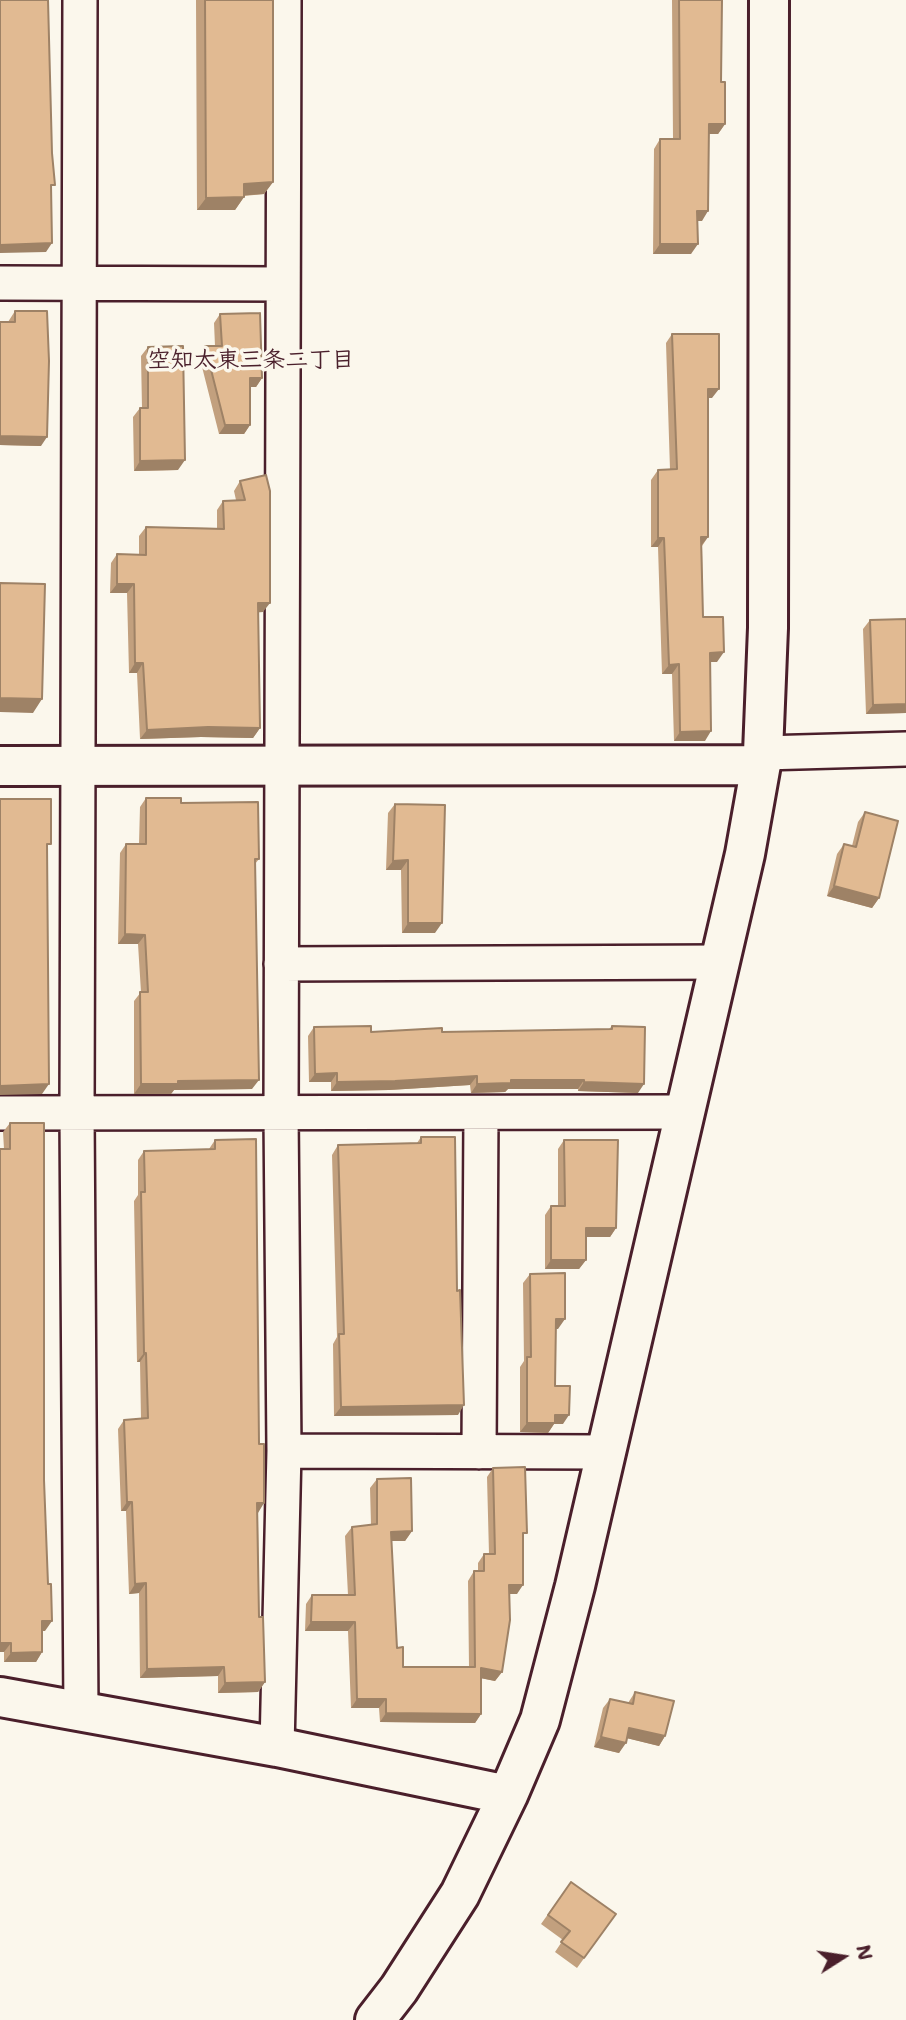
<!DOCTYPE html>
<html>
<head>
<meta charset="utf-8">
<style>
	body { margin:0 }
	#map { position:relative; width:906px; height:2020px; overflow:hidden; background:#fbf7ec; font-family:"Shantell Sans",sans-serif }
	canvas { display:block }
	.north { position:absolute; left:808px; top:1922px; width:70px; height:70px; -webkit-text-stroke:5px #fbf7ec; paint-order:stroke; rotate:78deg; font-size:19px; font-weight:700; line-height:28px; text-align:center; color:#4a1f2b }
	.north::after { content:''; display:block; margin:auto; width:24px; height:32px; background:#4a1f2b; clip-path:polygon(50% 0,100% 100%,50% 72%,0 100%) }
</style>
</head>
<body>
<div id="map">
<canvas width="906" height="2020"></canvas>
<div class="north">N</div>
</div>
<script>
const context = document.querySelector('canvas').getContext('2d');
context.lineJoin = 'round';
const toPath = rows => new Path2D(rows.map(r => 'M' + r).join(''));
function strokePath(path, color, width, dash) { context.strokeStyle = color; context.lineWidth = width; context.lineCap = dash ? 'butt' : 'round'; context.setLineDash(dash || []); context.stroke(path); }
function fill(path, color) { context.fillStyle = color; context.fill(path, 'evenodd'); }
function write(font, color, halo, rows, align = 'center') {
  context.font = font + ' "Shantell Sans","Klee One",sans-serif'; context.lineWidth = 7; context.setLineDash([]); context.textBaseline = 'middle'; context.strokeStyle = halo; context.fillStyle = color; for (const [text, x, y, turn = 0] of rows) {
    context.save(); context.translate(x, y); context.rotate((+turn || 0) * Math.PI / 180); context.textAlign = isNaN(turn) ? turn : align; if (halo) context.strokeText(text, 0, 0); context.fillText(text, 0, 0); context.restore();
  }
}
const minor = toPath([
	[80,0,77,1113,81,1713],
	[0,283,281,284],
	[763,753,906,749],
	[281,964,720,962],
	[0,1113,685,1112],
	[284,1451,605,1452],
	[479,1452,481,1113],
	[277,1747,284,1451,281,1114,284,0]
]);
const tertiary = toPath([
	[0,766,761,765],
	[0,1697,277,1747,508,1795],
	[375,2020,399,1989,460,1894,508,1795,540,1720,575,1586,745,854,763,753,768,628,769,0]
]);
const wall = toPath([
	[196,0,273,0,273,182,264,194,244,196,244,197,235,210,197,210],
	[672,0,722,0,721,82,725,124,718,134,709,134,702,221,697,221,691,254,653,254,654,149,660,139,673,139],
	[15,311,41,446,0,445,0,322,8,322],
	[220,314,262,378,256,387,250,387,250,425,244,434,219,434,199,355,205,346,215,346,214,323],
	[672,334,712,398,708,398,708,537,702,546,703,617,717,662,710,662,705,741,674,741,672,674,662,674,658,547,651,547,651,480,658,470,670,470,666,343],
	[148,347,178,470,134,471,133,417,140,408,142,408,141,356],
	[266,475,263,612,258,612,260,728,253,738,201,737,140,739,137,673,129,673,127,593,110,593,111,563,117,554,139,554,139,536,146,527,217,528,217,510,223,501,236,500,234,491,240,481],
	[906,619,906,713,866,714,863,629,870,620],
	[146,798,181,803,259,859,255,864,252,1089,174,1090,171,1094,134,1094,134,1001,141,992,138,944,118,944,120,853,126,844,139,844,140,807],
	[395,804,435,933,402,933,401,870,386,870,388,813],
	[865,812,879,898,872,908,827,896,837,854,844,844,852,846,858,822],
	[612,1026,638,1093,578,1091,578,1089,508,1089,505,1092,471,1093,470,1085,389,1090,331,1091,331,1082,309,1082,308,1036,314,1027,371,1032,442,1032,609,1029],
	[10,1123,44,1480,45,1631,42,1631,42,1652,36,1662,4,1662,4,1652,0,1652,0,1149,4,1149,3,1132],
	[421,1137,458,1415,334,1416,333,1344,337,1337,332,1155,338,1145,417,1143],
	[215,1140,258,1513,259,1617,265,1682,258,1692,218,1693,218,1676,140,1678,139,1593,129,1594,126,1511,121,1511,118,1429,124,1420,141,1419,140,1362,137,1362,134,1201,138,1195,138,1160,144,1151,209,1149],
	[564,1140,616,1228,610,1237,586,1237,586,1260,579,1269,545,1269,545,1215,551,1206,558,1206,558,1149],
	[530,1274,558,1329,556,1329,555,1386,563,1424,554,1424,548,1433,520,1432,520,1367,524,1361,523,1283],
	[493,1468,523,1539,517,1594,509,1594,502,1672,495,1681,481,1678,481,1714,475,1723,380,1722,379,1708,351,1708,348,1631,305,1631,306,1604,312,1595,348,1595,345,1536,352,1527,371,1525,370,1488,377,1479,412,1531,405,1541,391,1541,397,1648,403,1667,469,1667,468,1581,474,1571,478,1571,478,1563,484,1554,489,1554,487,1477],
	[635,1692,665,1736,659,1746,627,1738,619,1753,594,1747,603,1708,610,1699,628,1703],
	[571,1882,616,1914,577,1968,555,1952,563,1940,541,1924]
]);
const shadedWall = toPath([
	[709,124,725,124,718,134,702,134],
	[273,182,264,194,235,196,244,184],
	[244,197,235,210,197,210,206,198],
	[697,211,708,211,702,221,691,221],
	[52,243,46,252,0,253,0,245],
	[660,244,698,244,691,254,653,254],
	[250,378,262,378,256,387,244,387],
	[708,389,719,389,712,398,701,398],
	[225,425,250,425,244,434,219,434],
	[0,436,47,437,41,446,0,445],
	[185,460,178,470,134,471,140,461],
	[701,537,708,537,701,546],
	[658,538,664,538,658,547,651,547],
	[117,584,134,584,127,593,110,593],
	[258,603,270,603,263,612,251,613],
	[724,652,717,662,704,662,710,653],
	[135,663,143,663,137,673,129,673],
	[679,664,672,674,662,674,669,665],
	[0,698,42,699,33,713,0,712],
	[906,704,906,713,866,714,873,705],
	[208,727,260,728,253,738,201,737,140,739,147,730],
	[711,731,705,741,674,741,680,732],
	[408,860,401,870,386,870,393,861],
	[834,886,879,898,872,908,827,896],
	[408,923,442,923,435,933,402,933],
	[125,934,145,935,138,944,118,944],
	[337,1073,331,1082,309,1082,315,1074],
	[477,1076,470,1085,389,1090,331,1091,337,1082],
	[259,1080,252,1089,174,1090,171,1094,134,1094,141,1084,178,1081],
	[511,1080,584,1080,578,1089,508,1089,505,1092,471,1093,477,1084],
	[584,1082,644,1084,638,1093,578,1091],
	[49,1084,42,1094,0,1095,0,1086],
	[586,1228,616,1228,610,1237,580,1237],
	[551,1260,586,1260,579,1269,545,1269],
	[556,1319,565,1319,558,1329,549,1329],
	[144,1353,146,1353,140,1362,137,1362],
	[464,1405,458,1415,334,1416,341,1407],
	[555,1415,569,1415,563,1424,554,1424,548,1433,520,1432,527,1423],
	[127,1502,132,1502,126,1511,121,1511],
	[257,1503,264,1503,258,1513,250,1513],
	[412,1531,405,1541,384,1541,391,1532],
	[146,1583,139,1593,129,1594,135,1584],
	[509,1585,523,1585,517,1594,503,1594],
	[42,1621,52,1621,45,1631,36,1631],
	[311,1622,355,1622,348,1631,305,1631],
	[0,1643,11,1643,4,1652,0,1652],
	[42,1652,36,1662,4,1662,11,1653],
	[224,1667,218,1676,140,1678,147,1669],
	[481,1668,502,1672,495,1681,475,1677],
	[265,1682,258,1692,218,1693,225,1683],
	[357,1699,386,1699,379,1708,351,1708],
	[386,1713,481,1714,475,1723,380,1722],
	[629,1728,665,1736,659,1746,622,1737],
	[601,1737,626,1743,619,1753,594,1747]
]);
const building = toPath([
	[0,0,48,0,52,153,55,185,51,185,52,243,0,245,0,0],
	[205,0,273,0,273,182,244,184,244,197,206,198,205,0],
	[679,0,722,0,721,82,725,82,725,124,709,124,708,211,697,211,698,244,660,244,660,139,680,139,679,0],
	[15,311,47,311,49,361,47,437,0,436,0,322,15,322,15,311],
	[260,313,262,378,250,378,250,425,225,425,205,346,222,346,220,314,260,313],
	[672,334,719,334,719,389,708,389,708,537,701,537,703,617,723,617,724,652,710,653,711,731,680,732,679,664,669,665,664,538,658,538,658,470,677,469,672,334],
	[183,346,185,460,140,461,140,408,148,408,148,347,183,346],
	[266,475,270,491,270,603,258,603,260,728,208,727,147,730,143,663,135,663,134,584,117,584,117,554,146,555,146,527,224,529,223,501,245,500,240,481,266,475],
	[0,583,45,584,42,699,0,698,0,583],
	[906,619,906,704,873,705,870,620,906,619],
	[146,798,181,798,181,803,258,802,259,859,255,859,259,1080,178,1081,178,1084,141,1084,140,992,148,992,145,935,125,934,126,844,146,844,146,798],
	[0,799,51,799,51,844,47,844,49,1084,0,1086,0,799],
	[395,804,445,805,442,923,408,923,408,860,393,861,395,804],
	[865,812,898,821,879,898,834,886,844,844,856,847,865,812],
	[371,1026,371,1032,442,1028,442,1032,612,1029,612,1026,645,1027,644,1084,584,1082,584,1080,511,1080,511,1083,477,1084,477,1076,395,1081,337,1082,337,1073,315,1074,314,1027,371,1026],
	[10,1123,44,1123,44,1480,48,1584,51,1584,52,1621,42,1621,42,1652,11,1653,11,1643,0,1643,0,1149,10,1149,10,1123],
	[421,1137,455,1137,457,1291,460,1290,464,1405,341,1407,339,1334,344,1334,338,1145,421,1143,421,1137],
	[256,1139,259,1444,264,1444,264,1503,257,1503,259,1617,263,1617,265,1682,225,1683,224,1667,147,1669,146,1583,135,1584,132,1502,127,1502,124,1420,148,1418,146,1353,144,1353,141,1192,145,1192,144,1151,215,1149,215,1140,256,1139],
	[564,1140,618,1140,616,1228,586,1228,586,1260,551,1260,551,1206,565,1206,564,1140],
	[565,1273,565,1319,556,1319,555,1386,570,1386,569,1415,555,1415,555,1423,527,1423,527,1357,531,1357,530,1274,565,1273],
	[525,1467,527,1533,523,1533,523,1585,509,1585,510,1620,502,1672,481,1668,481,1714,386,1713,386,1699,357,1699,355,1622,311,1622,312,1595,355,1595,352,1527,377,1524,377,1479,411,1478,412,1531,391,1532,397,1648,403,1647,403,1667,475,1667,474,1571,484,1571,484,1554,495,1554,493,1468,525,1467],
	[635,1692,674,1701,665,1736,629,1728,626,1743,601,1737,610,1699,633,1704,635,1692],
	[571,1882,616,1914,584,1958,561,1942,570,1931,548,1915,571,1882]
]);
const neighbourhoodNames = [
	["空知太東三条二丁目",251,361]
];
strokePath(minor, '#4a1f2b', 38);
strokePath(tertiary, '#4a1f2b', 44);
strokePath(minor, '#fbf7ec', 33);
strokePath(tertiary, '#fbf7ec', 38);
fill(wall, '#c2a07e');
fill(shadedWall, '#9e8266');
fill(building, '#e1ba92');
strokePath(building, '#9e8266', 2);
write('bold 23px', '#4a1f2b', '#fbf7ec', neighbourhoodNames);
</script>
</body>
</html>
